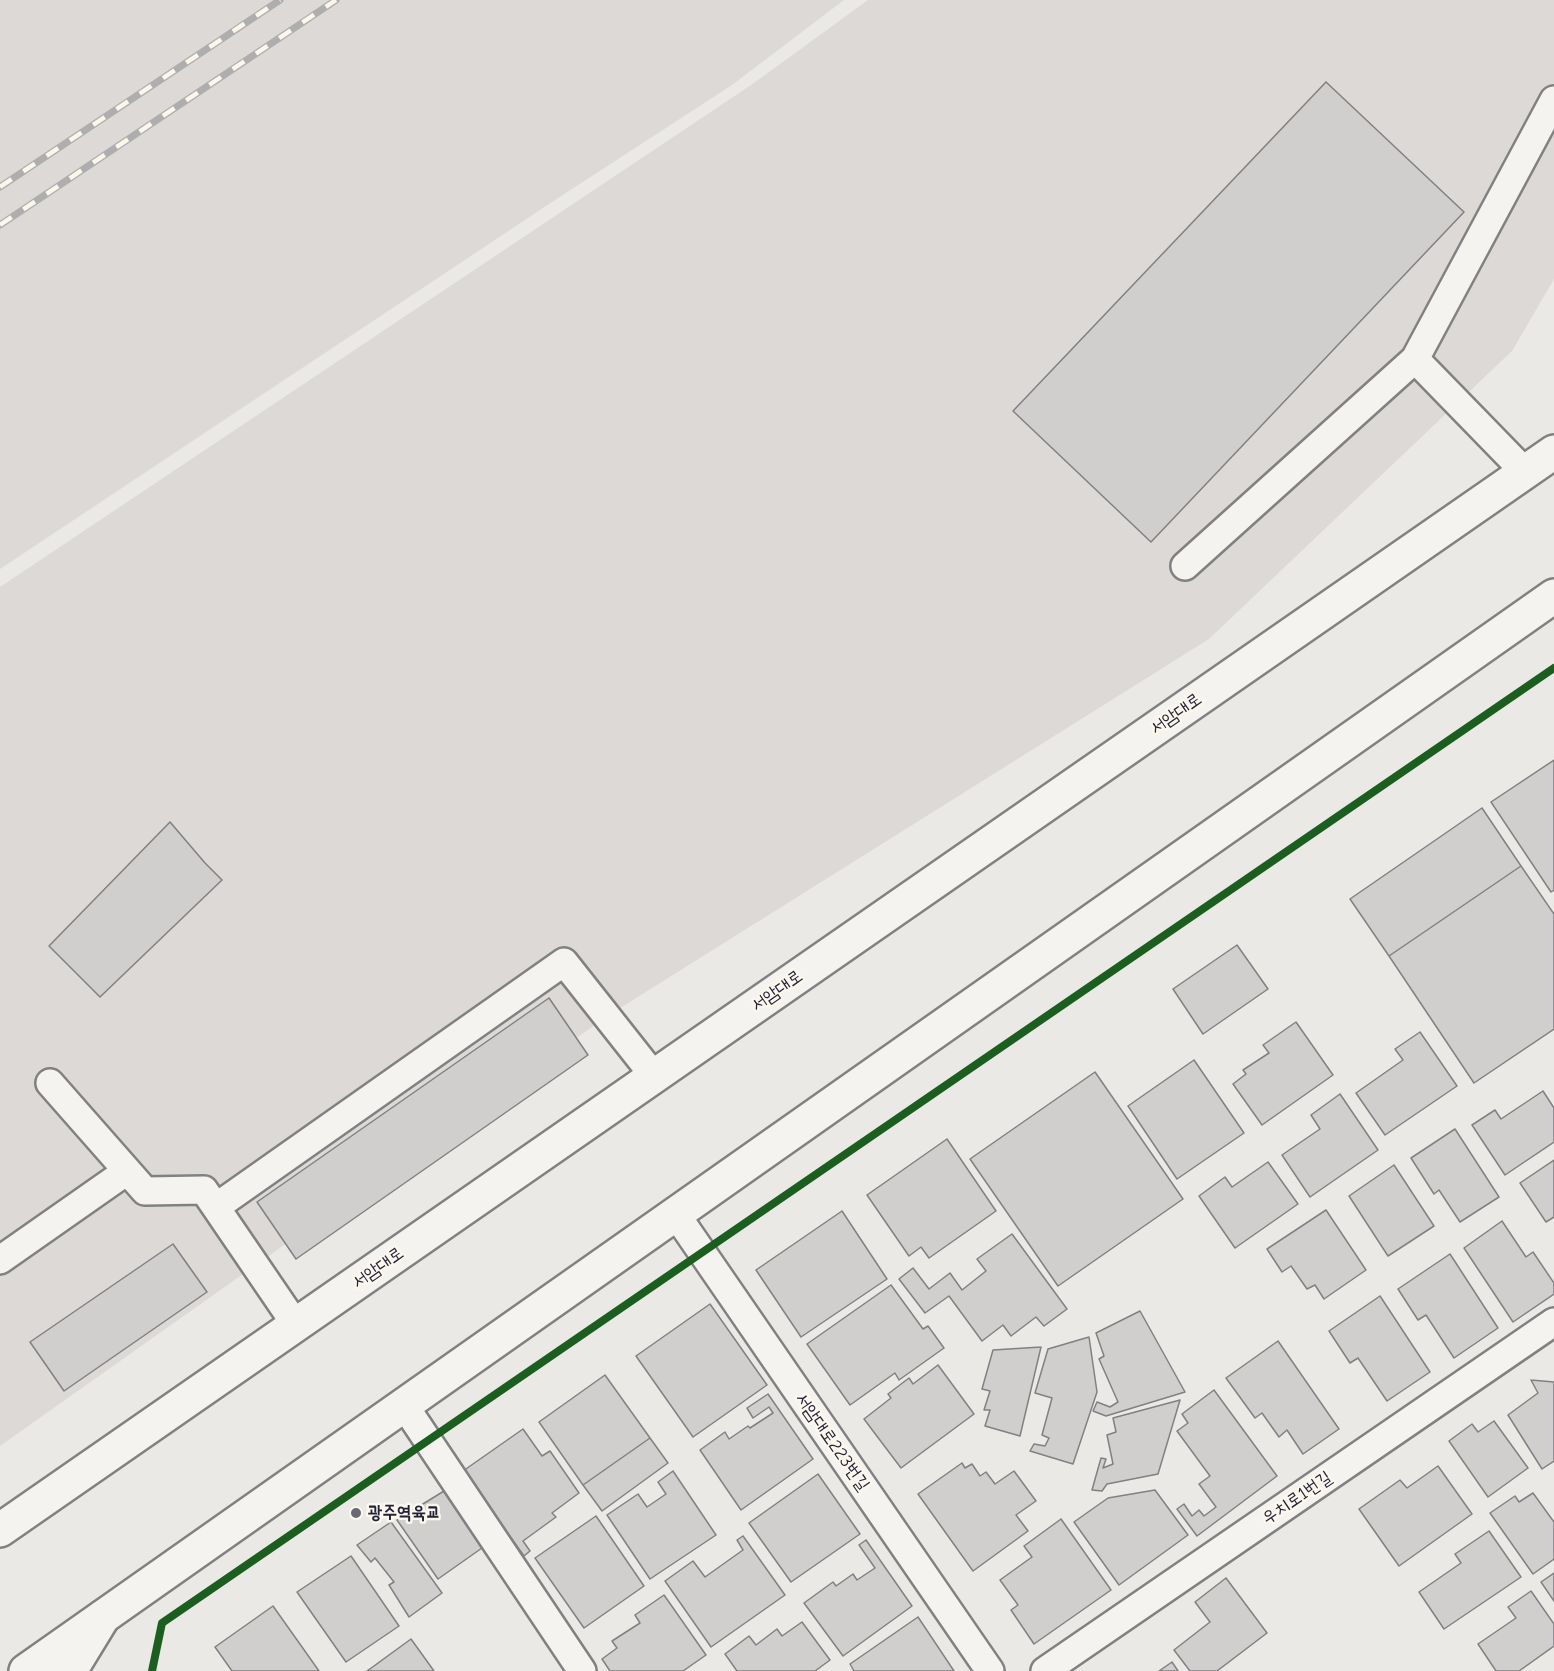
<!DOCTYPE html>
<html>
<head>
<meta charset="utf-8">
<style>
	body { margin:0 }
	canvas { display:block; background:#ebe9e5 }
</style>
</head>
<body>
<canvas width="1554" height="1671"></canvas>
<script>
const context = document.querySelector('canvas').getContext('2d');
context.lineJoin = 'round';
function fill(path, color) { context.fillStyle = color; context.fill(path, 'evenodd'); }
const toPath = rows => new Path2D(rows.map(r => 'M' + r).join(''));
function strokePath(path, color, width, dash) { context.strokeStyle = color; context.lineWidth = width; context.lineCap = dash ? 'butt' : 'round'; context.setLineDash(dash || []); context.stroke(path); }
function write(font, color, halo, rows, align = 'center') {
  context.font = font + ' "Comic Neue","Poor Story",sans-serif'; context.lineWidth = 5; context.setLineDash([]); context.textBaseline = 'middle'; context.strokeStyle = halo; context.fillStyle = color; for (const [text, x, y, turn = 0] of rows) {
    context.save(); context.translate(x, y); context.rotate((+turn || 0) * Math.PI / 180); context.textAlign = isNaN(turn) ? turn : align; if (halo) context.strokeText(text, 0, 0); context.fillText(text, 0, 0); context.restore();
  }
}
const built = toPath([
	[0,0,844,0,732,85,552,202,0,569],
	[868,0,1554,0,1554,279,1512,351,1209,639,609,1015,0,1446,0,587,754,83]
]);
const building = toPath([
	[1326,82,1464,212,1151,542,1013,411,1326,82],
	[1554,760,1554,890,1551,892,1491,802,1554,760],
	[1482,808,1521,866,1389,956,1350,899,1482,808],
	[170,822,205,863,222,880,100,997,49,946,170,822],
	[1521,866,1554,914,1554,1029,1474,1083,1389,956,1521,866],
	[1237,945,1268,989,1203,1034,1173,989,1237,945],
	[549,998,588,1055,296,1259,257,1202,549,998],
	[1296,1022,1333,1075,1262,1125,1233,1084,1246,1074,1243,1070,1269,1053,1263,1045,1296,1022],
	[1420,1032,1457,1086,1385,1135,1356,1093,1403,1060,1395,1049,1420,1032],
	[1194,1060,1244,1133,1177,1179,1128,1106,1194,1060],
	[1095,1072,1183,1199,1058,1286,970,1159,1095,1072],
	[1543,1091,1554,1108,1554,1142,1505,1175,1472,1125,1495,1110,1501,1119,1543,1091],
	[1340,1094,1378,1150,1310,1197,1282,1155,1320,1129,1311,1115,1340,1094],
	[1455,1129,1499,1197,1460,1222,1439,1190,1434,1194,1411,1158,1455,1129],
	[947,1139,996,1211,929,1258,921,1247,909,1256,867,1195,947,1139],
	[1554,1160,1554,1217,1546,1222,1520,1183,1554,1160],
	[1268,1162,1298,1204,1235,1248,1199,1196,1225,1177,1232,1187,1268,1162],
	[1394,1165,1434,1226,1388,1256,1349,1196,1394,1165],
	[1326,1210,1366,1270,1324,1299,1315,1285,1307,1289,1291,1266,1282,1272,1267,1249,1326,1210],
	[842,1211,887,1279,801,1337,756,1270,842,1211],
	[1502,1221,1526,1257,1533,1252,1554,1283,1554,1294,1513,1322,1464,1248,1502,1221],
	[1012,1234,1067,1309,1044,1326,1036,1317,1011,1336,1003,1325,982,1341,949,1296,925,1313,899,1279,913,1268,929,1289,950,1273,962,1290,986,1271,977,1259,1012,1234],
	[173,1244,207,1292,64,1391,30,1342,173,1244],
	[1450,1254,1498,1328,1454,1358,1426,1315,1418,1320,1398,1289,1450,1254],
	[891,1285,923,1329,928,1326,944,1348,899,1380,895,1373,850,1405,807,1344,891,1285],
	[1380,1296,1430,1372,1387,1401,1358,1358,1350,1363,1329,1331,1380,1296],
	[710,1304,767,1385,693,1437,636,1356,710,1304],
	[1140,1311,1185,1392,1106,1416,1093,1411,1097,1402,1110,1407,1118,1402,1099,1359,1104,1356,1096,1333,1140,1311],
	[1089,1337,1097,1392,1073,1464,1030,1451,1034,1444,1045,1446,1049,1438,1042,1435,1052,1398,1035,1393,1048,1349,1089,1337],
	[1278,1341,1339,1429,1303,1454,1287,1430,1279,1437,1262,1413,1255,1418,1226,1378,1278,1341],
	[1041,1347,1020,1436,985,1426,990,1410,984,1410,990,1391,982,1389,993,1350,1041,1347],
	[938,1365,974,1414,901,1468,864,1419,891,1398,888,1394,909,1378,913,1384,938,1365],
	[605,1375,650,1438,583,1485,539,1422,605,1375],
	[1531,1380,1554,1382,1554,1461,1542,1469,1508,1415,1538,1393,1531,1380],
	[1214,1390,1277,1476,1197,1536,1177,1509,1184,1504,1192,1516,1199,1510,1204,1516,1216,1507,1199,1484,1210,1476,1177,1431,1188,1423,1182,1414,1214,1390],
	[768,1394,813,1459,741,1510,700,1450,725,1432,729,1439,748,1426,750,1428,773,1413,769,1407,753,1418,747,1408,768,1394],
	[1180,1400,1158,1474,1107,1484,1102,1491,1092,1490,1101,1458,1106,1459,1103,1468,1113,1464,1107,1435,1116,1432,1113,1418,1180,1400],
	[1494,1421,1528,1468,1488,1497,1449,1441,1472,1424,1478,1432,1494,1421],
	[523,1429,542,1456,550,1451,579,1493,552,1513,556,1517,523,1541,530,1551,524,1556,463,1471,523,1429],
	[650,1438,668,1463,602,1511,583,1485,650,1438],
	[962,1463,965,1468,972,1464,980,1476,986,1472,995,1484,1014,1471,1036,1501,1016,1515,1028,1531,973,1571,918,1494,962,1463],
	[1438,1466,1472,1514,1399,1566,1359,1509,1400,1480,1407,1488,1438,1466],
	[673,1471,716,1535,650,1579,607,1515,638,1494,647,1507,666,1494,658,1482,673,1471],
	[818,1474,860,1534,791,1582,749,1523,818,1474],
	[1155,1490,1188,1535,1119,1585,1074,1522,1108,1498,1155,1490],
	[444,1491,482,1548,438,1579,397,1520,444,1491],
	[1533,1493,1554,1522,1554,1559,1533,1574,1490,1513,1515,1496,1519,1502,1533,1493],
	[596,1516,644,1586,584,1628,535,1558,596,1516],
	[1061,1519,1111,1590,1034,1644,1011,1610,1018,1605,1000,1580,1032,1557,1024,1546,1061,1519],
	[391,1522,442,1593,409,1617,389,1585,394,1582,375,1558,371,1562,357,1545,391,1522],
	[1489,1531,1521,1577,1444,1629,1419,1592,1461,1563,1455,1554,1489,1531],
	[743,1536,785,1595,711,1647,665,1581,693,1561,705,1577,743,1550,737,1540,743,1536],
	[866,1540,912,1606,843,1656,804,1603,833,1582,836,1586,853,1574,857,1580,875,1568,859,1545,866,1540],
	[351,1556,399,1626,346,1662,297,1592,351,1556],
	[1554,1573,1554,1601,1541,1582,1554,1573],
	[1226,1578,1267,1633,1217,1671,1190,1671,1174,1650,1210,1622,1195,1602,1226,1578],
	[1531,1591,1554,1624,1554,1646,1519,1671,1496,1671,1478,1644,1516,1618,1508,1607,1531,1591],
	[664,1595,706,1655,683,1671,610,1671,602,1659,617,1648,612,1641,640,1623,635,1615,664,1595],
	[273,1606,319,1671,232,1671,215,1647,273,1606],
	[918,1617,954,1671,854,1671,850,1664,918,1617],
	[802,1622,830,1660,815,1671,737,1671,725,1654,749,1636,756,1645,777,1629,782,1636,802,1622],
	[411,1639,434,1671,367,1671,411,1639],
	[1172,1662,1178,1671,1159,1671,1172,1662]
]);
const service = toPath([
	[1415,359,1525,472],
	[1185,566,1415,359,1554,100],
	[50,1083,145,1191,204,1190,296,1325],
	[216,1207,564,962,654,1076],
	[675,1213,990,1671],
	[0,1260,127,1171],
	[404,1405,582,1671],
	[1045,1671,1554,1322]
]);
const secondary = toPath([
	[70,1671,103,1617]
]);
const primary = toPath([
	[0,1530,1554,452],
	[26,1671,1554,596]
]);
const rail = toPath([
	[0,187,280,0],
	[0,225,336,0]
]);
const cycleway = toPath([
	[152,1671,162,1623,1554,668]
]);
const markers = [
	[356,1513,6,"#686876"]
];
const streetNames = [
	["서암대로",1176,714,-35],
	["서암대로",777,991,-35],
	["서암대로",378,1268,-35],
	["서암대로223번길",832,1442,55],
	["우치로1번길",1297,1498,-34]
];
const poiNames = [
	["광주역육교",368,1513]
];
fill(built, '#dcd9d6');
fill(building, '#d1cfcd');
strokePath(building, '#818083', 1.5);
strokePath(service, '#818083', 32);
strokePath(secondary, '#818083', 38);
strokePath(primary, '#818083', 38);
strokePath(service, '#f4f3ef', 27);
strokePath(secondary, '#f4f3ef', 33);
strokePath(primary, '#f4f3ef', 33);
strokePath(rail, '#afaeae', 7);
strokePath(rail, '#fbf7ec', 4.5, [14]);
strokePath(cycleway, '#1b5e20', 8);
for (const [x, y, r, color] of markers) { const dot = new Path2D(); dot.arc(x, y, r, 0, 2 * Math.PI); context.fillStyle = color; context.fill(dot); strokePath(dot, '#fbf7ec', 2); }
write('18px', '#22223b', '#fbf7ec', streetNames);
write('bold 18px', '#22223b', '#fbf7ec', poiNames, 'left');
</script>
</body>
</html>
